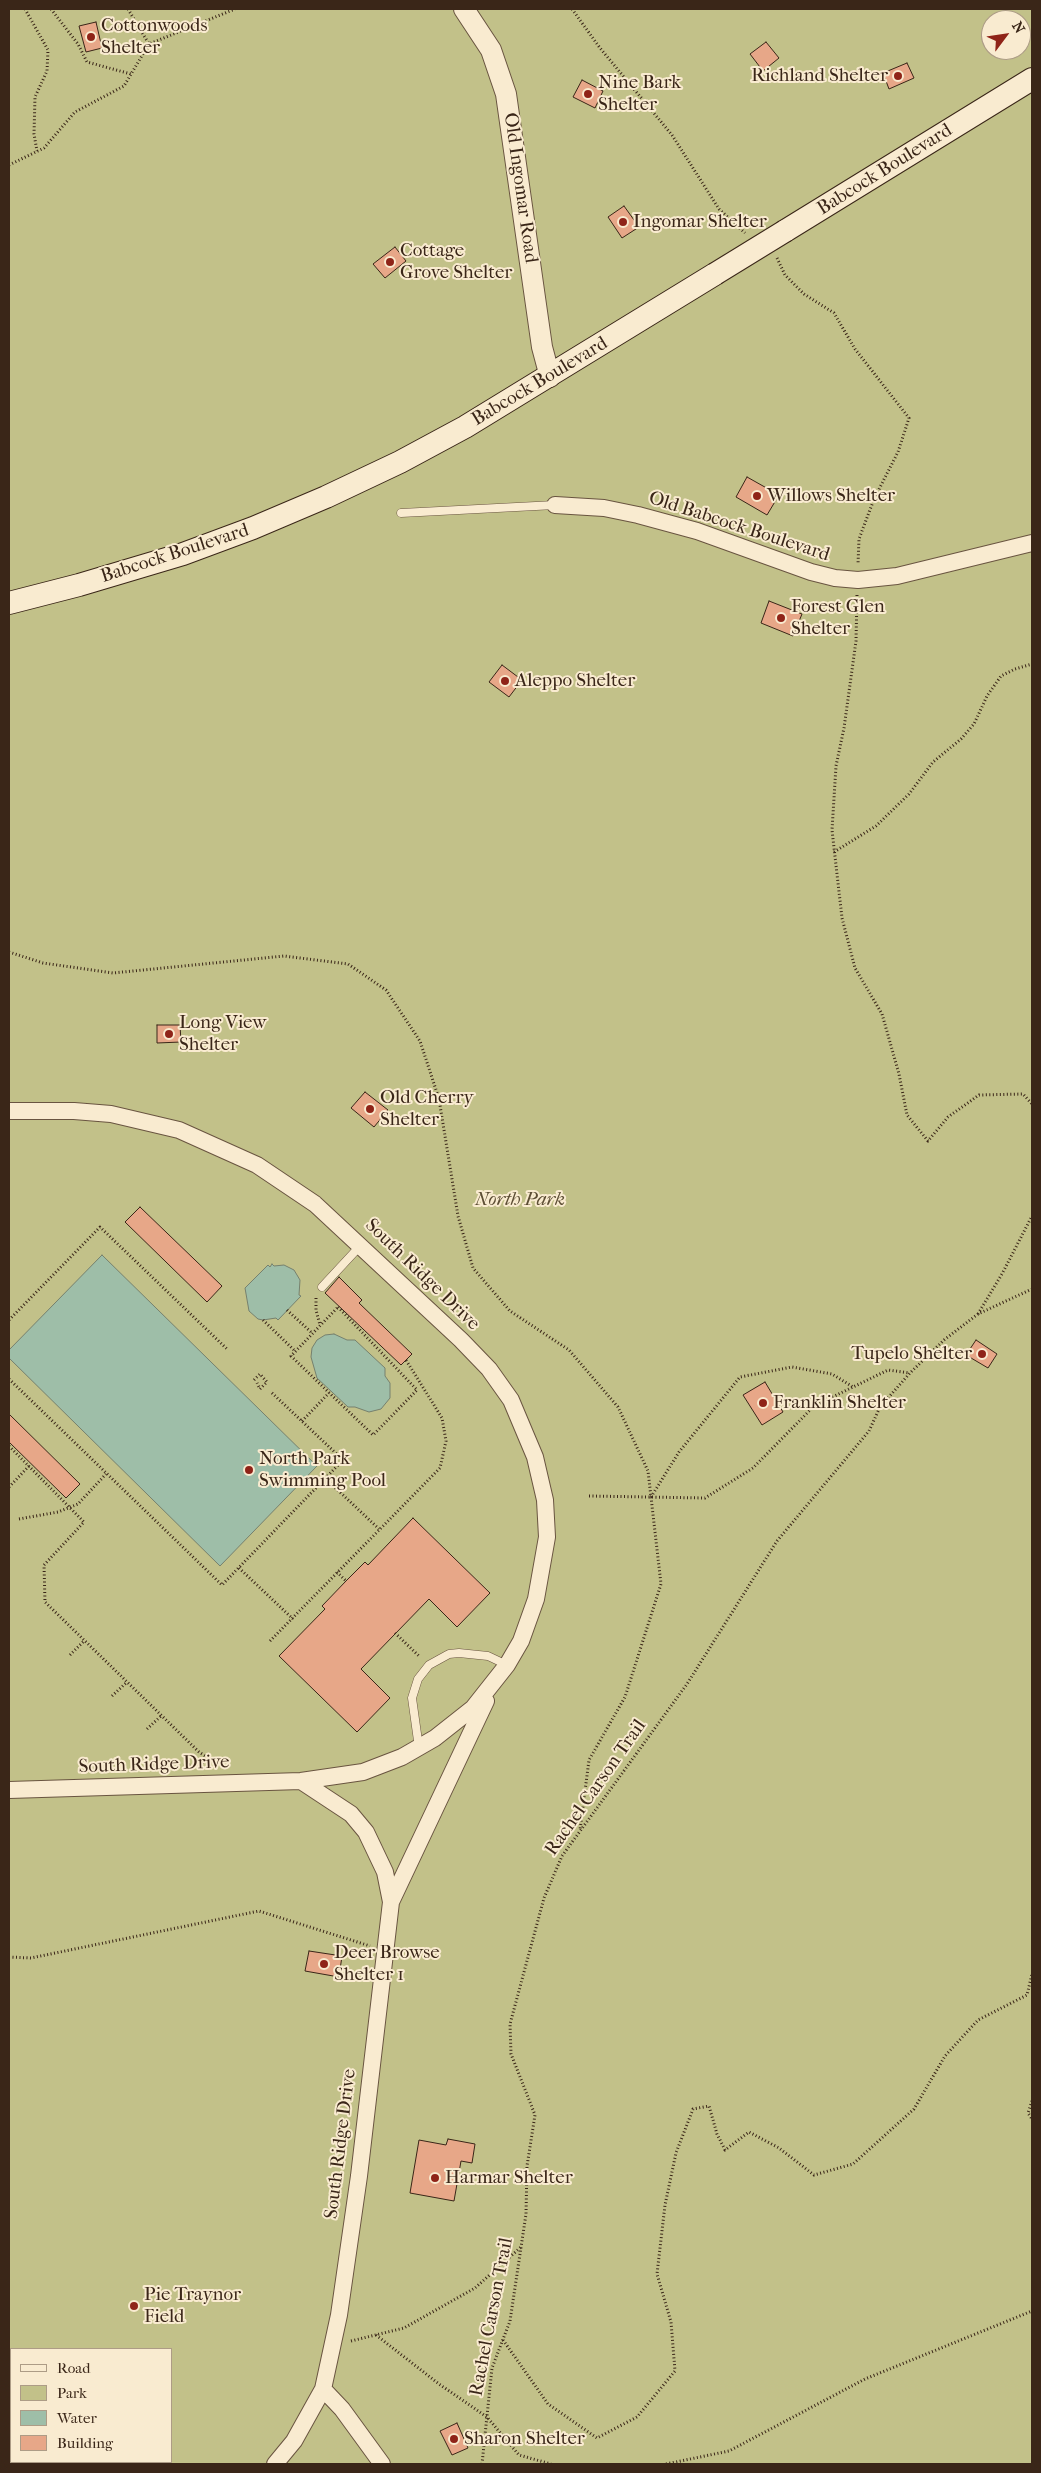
<!DOCTYPE html>
<html>
<head>
<meta charset="utf-8">
<style>
	body { margin:0 }
	#map { position:relative; width:1041px; height:2473px; overflow:hidden; background:#f6e0b6; font-family:"IM FELL French Canon",serif }
	canvas { display:block }
	.frame { position:absolute; inset:0; border:10px solid #3a2618; pointer-events:none }
	.legend { position:absolute; left:10px; top:2348px; width:162px; height:115px; box-sizing:border-box; background:#f9ebd0; border:1px solid #ad9c86; margin:0; padding:6px 9px; list-style:none; font-size:15px; color:#3a2618 }
	.legend li { display:flex; align-items:center; gap:10px; height:25px }
	.legend b { width:25px; border:1px solid #ad9c86 }
	.north { position:absolute; left:981px; top:10px; width:50px; height:50px; box-sizing:border-box; background:#f9ebd0; border:1px solid #ad9c86; border-radius:50%; rotate:59deg; font-size:14px; font-weight:700; line-height:20px; text-align:center; color:#3a2618 }
	.north::after { content:''; display:block; margin:auto; width:18px; height:22px; background:#8f2418; clip-path:polygon(50% 0,100% 100%,50% 72%,0 100%) }
</style>
</head>
<body>
<div id="map">
<canvas width="1041" height="2473"></canvas>
<div class="frame"></div>
<ul class="legend">
<li><b style="height:6px;background:#f9ebd0"></b>Road</li>
<li><b style="height:14px;background:#c2c189"></b>Park</li>
<li><b style="height:14px;background:#9ebea8"></b>Water</li>
<li><b style="height:14px;background:#e7a788"></b>Building</li>
</ul>
<div class="north">N</div>
</div>
<script>
const context = document.querySelector('canvas').getContext('2d');
context.lineJoin = 'round';
function fill(path, color) { context.fillStyle = color; context.fill(path, 'evenodd'); }
const toPath = rows => new Path2D(rows.map(r => 'M' + r).join(''));
function strokePath(path, color, width, dash) { context.strokeStyle = color; context.lineWidth = width; context.lineCap = dash ? 'butt' : 'round'; context.setLineDash(dash || []); context.stroke(path); }
function write(font, color, halo, rows, align = 'center') {
  context.font = font + ' "IM FELL French Canon",serif'; context.lineWidth = 4; context.setLineDash([]); context.textBaseline = 'middle'; context.strokeStyle = halo; context.fillStyle = color; for (const [text, x, y, turn = 0] of rows) {
    context.save(); context.translate(x, y); context.rotate((+turn || 0) * Math.PI / 180); context.textAlign = isNaN(turn) ? turn : align; if (halo) context.strokeText(text, 0, 0); context.fillText(text, 0, 0); context.restore();
  }
}
const green = toPath([
	[9,9,1032,9,1032,2464,9,2464],
	[991,20,1021,20,1021,50,991,50],
	[11,2349,171,2349,171,2462,11,2462]
]);
const water = toPath([
	[102,1255,317,1466,220,1566,9,1358,9,1350,102,1255],
	[272,1264,274,1266,284,1265,294,1270,300,1280,299,1295,301,1296,278,1320,276,1318,263,1320,258,1319,249,1311,245,1288,268,1265,270,1267,272,1264],
	[334,1334,347,1340,355,1340,385,1368,385,1376,390,1383,390,1398,381,1409,369,1412,355,1407,348,1407,317,1378,311,1357,312,1348,317,1340,325,1335,334,1334]
]);
const building = toPath([
	[96,22,102,48,86,52,79,26,96,22],
	[766,42,779,58,763,71,750,54,766,42],
	[907,63,914,78,889,89,883,73,907,63],
	[582,80,603,91,595,108,573,97,582,80],
	[624,206,639,227,622,238,608,217,624,206],
	[395,247,406,261,385,278,373,264,395,247],
	[747,477,779,495,767,515,736,497,747,477],
	[769,601,802,614,793,636,761,623,769,601],
	[502,665,522,680,509,697,489,682,502,665],
	[157,1025,180,1025,181,1042,157,1043,157,1025],
	[365,1092,388,1110,374,1127,351,1108,365,1092],
	[140,1207,222,1286,207,1302,125,1222,140,1207],
	[339,1277,362,1300,359,1303,412,1354,401,1365,325,1293,339,1277],
	[976,1340,997,1354,988,1368,966,1355,976,1340],
	[765,1382,783,1412,762,1425,743,1395,765,1382],
	[9,1414,80,1484,66,1498,9,1442,9,1414],
	[413,1518,490,1593,457,1627,429,1599,361,1669,390,1698,357,1732,279,1656,325,1609,322,1606,346,1581,365,1562,368,1565,413,1518],
	[309,1951,342,1956,339,1977,305,1971,309,1951],
	[448,2139,475,2144,472,2163,461,2161,454,2201,410,2193,419,2140,446,2145,448,2139],
	[457,2423,468,2448,452,2455,440,2431,457,2423]
]);
const path = toPath([
	[25,9,48,50,47,71,35,97,34,134,37,151],
	[51,9,78,44,87,62,131,74],
	[128,9,149,44],
	[572,9,600,48,672,135,719,209,745,233],
	[9,165,44,148,75,112,124,86,149,44,235,9],
	[777,258,785,275,804,294,834,313,855,349,909,418,898,452,874,499,859,539,858,564],
	[857,595,856,641,844,728,836,766,832,830,842,918,855,968,882,1014,899,1074,907,1115,928,1141,948,1117,979,1095,1023,1094,1032,1104],
	[834,852,876,826,909,794,933,762,961,739,974,724,987,696,1001,676,1015,669,1032,664],
	[9,952,43,963,113,973,284,956,348,964,386,990,420,1041,439,1099,458,1216,473,1268,510,1311,569,1350,618,1407,648,1471,661,1584,625,1697,589,1760,580,1830],
	[316,1298,316,1310,320,1325],
	[338,1307,417,1390,373,1435,291,1356,338,1307],
	[287,1310,312,1333],
	[978,1314,1002,1274,1032,1216],
	[9,1320,100,1227,227,1349],
	[263,1320,295,1351],
	[9,1379,222,1585,343,1460,271,1392],
	[254,1380,260,1374,267,1382,260,1389,257,1383],
	[302,1421,329,1393],
	[9,1446,84,1522,44,1565,45,1602,199,1752,210,1759,199,1764,183,1765],
	[325,1478,379,1529],
	[9,1487,30,1465],
	[589,1496,705,1498,753,1468,814,1406,888,1370,910,1373],
	[651,1497,679,1452,740,1377,792,1367,832,1374,853,1387],
	[19,1519,58,1512,78,1504,106,1474],
	[239,1568,293,1619],
	[337,1572,346,1581],
	[395,1633,420,1657],
	[270,1641,440,1468,446,1441,442,1418,406,1360],
	[70,1655,84,1641],
	[112,1696,127,1682],
	[147,1729,161,1716],
	[9,1957,31,1958,259,1911,370,1946],
	[1032,2101,1028,2113,1032,2119],
	[376,2335,439,2384,487,2417,519,2455,551,2464],
	[503,2340,548,2404,597,2438,637,2417,675,2371,671,2322,657,2274,665,2205,676,2153,693,2109,709,2106,717,2134,725,2150,749,2132,779,2148,814,2175,853,2164,914,2109,945,2056,978,2020,1027,1995,1032,1974],
	[351,2341,404,2328,475,2288,521,2247],
	[482,2464,492,2368,510,2321,526,2214,527,2166,535,2115,511,2054,510,2024,544,1898,562,1856,687,1684,777,1541,869,1431,880,1407,910,1373,944,1340,978,1314,1032,1289],
	[666,2464,729,2451,865,2379,1032,2311]
]);
const service = toPath([
	[401,513,555,505],
	[322,1287,361,1245],
	[419,1748,412,1698,418,1679,429,1665,449,1654,459,1653,488,1656,507,1665]
]);
const minor = toPath([
	[555,505,604,508,638,515,697,531,811,572,835,578,858,580,897,576,1032,543],
	[9,1111,74,1111,111,1114,179,1130,257,1165,315,1204,461,1340,489,1369,511,1400,535,1457,545,1500,547,1537,536,1599,521,1641,507,1665,473,1708,435,1738,402,1757,363,1772,301,1781,9,1790],
	[301,1781,351,1814,366,1832,385,1872,391,1902,359,2176,339,2315,323,2389],
	[391,1902,486,1701],
	[275,2464,294,2441,323,2389,342,2409,382,2464]
]);
const tertiary = toPath([
	[464,9,491,50,506,94,542,347,550,377]
]);
const secondary = toPath([
	[785,231,1032,79],
	[9,603,79,585,183,554,253,528,326,497,400,462,465,427,715,274]
]);
const secondaryBridge = toPath([
	[715,274,785,231]
]);
const markers = [
	[91,37,5,"#8f2418"],
	[898,76,5,"#8f2418"],
	[588,94,5,"#8f2418"],
	[623,222,5,"#8f2418"],
	[390,262,5,"#8f2418"],
	[757,496,5,"#8f2418"],
	[781,618,5,"#8f2418"],
	[505,681,5,"#8f2418"],
	[169,1034,5,"#8f2418"],
	[370,1109,5,"#8f2418"],
	[982,1354,5,"#8f2418"],
	[763,1403,5,"#8f2418"],
	[249,1470,5,"#8f2418"],
	[324,1964,5,"#8f2418"],
	[435,2178,5,"#8f2418"],
	[134,2306,5,"#8f2418"],
	[454,2439,5,"#8f2418"]
];
const poiNames = [
	["Cottonwoods",101,26],
	["Shelter",101,48],
	["Richland Shelter",888,76,"right"],
	["Nine Bark",598,83],
	["Shelter",598,105],
	["Ingomar Shelter",633,222],
	["Cottage",400,251],
	["Grove Shelter",400,273],
	["Willows Shelter",767,496],
	["Forest Glen",791,607],
	["Shelter",791,629],
	["Aleppo Shelter",515,681],
	["Long View",179,1023],
	["Shelter",179,1045],
	["Old Cherry",380,1098],
	["Shelter",380,1120],
	["Tupelo Shelter",972,1354,"right"],
	["Franklin Shelter",773,1403],
	["North Park",259,1459],
	["Swimming Pool",259,1481],
	["Deer Browse",334,1953],
	["Shelter 1",334,1975],
	["Harmar Shelter",445,2178],
	["Pie Traynor",144,2295],
	["Field",144,2317],
	["Sharon Shelter",464,2439]
];
const streetNames = [
	["Babcock Boulevard",885,170,-32],
	["Old Ingomar Road",520,188,82],
	["Babcock Boulevard",540,382,-31],
	["Old Babcock Boulevard",739,527,18],
	["Babcock Boulevard",175,554,-18],
	["South Ridge Drive",422,1275,44],
	["South Ridge Drive",154,1765,-2],
	["Rachel Carson Trail",596,1788,-55],
	["South Ridge Drive",341,2144,-83],
	["Rachel Carson Trail",492,2317,-79]
];
const parkNames = [
	["North Park",520,1200]
];
fill(green, '#c2c189');
fill(water, '#9ebea8');
strokePath(water, '#76816e', 1);
fill(building, '#e7a788');
strokePath(building, '#3a2618', 1);
strokePath(service, '#695440', 9);
strokePath(minor, '#695440', 18);
strokePath(tertiary, '#695440', 22);
strokePath(secondary, '#3a2618', 24);
strokePath(path, '#3a2618', 3, [1, 2.5]);
strokePath(service, '#f9ebd0', 8);
strokePath(minor, '#f9ebd0', 16);
strokePath(tertiary, '#f9ebd0', 20);
strokePath(secondary, '#f9ebd0', 22);
strokePath(secondaryBridge, '#3a2618', 24, []);
strokePath(secondaryBridge, '#f9ebd0', 22);
for (const [x, y, r, color] of markers) { const dot = new Path2D(); dot.arc(x, y, r, 0, 2 * Math.PI); context.fillStyle = color; context.fill(dot); strokePath(dot, '#f9ebd0', 2); }
write('19px', '#3a2618', '#f9ebd0', poiNames, 'left');
write('19px', '#3a2618', '#f9ebd0', streetNames);
write('italic 19px', '#5c4d34', '#f9ebd0', parkNames);
</script>
</body>
</html>
